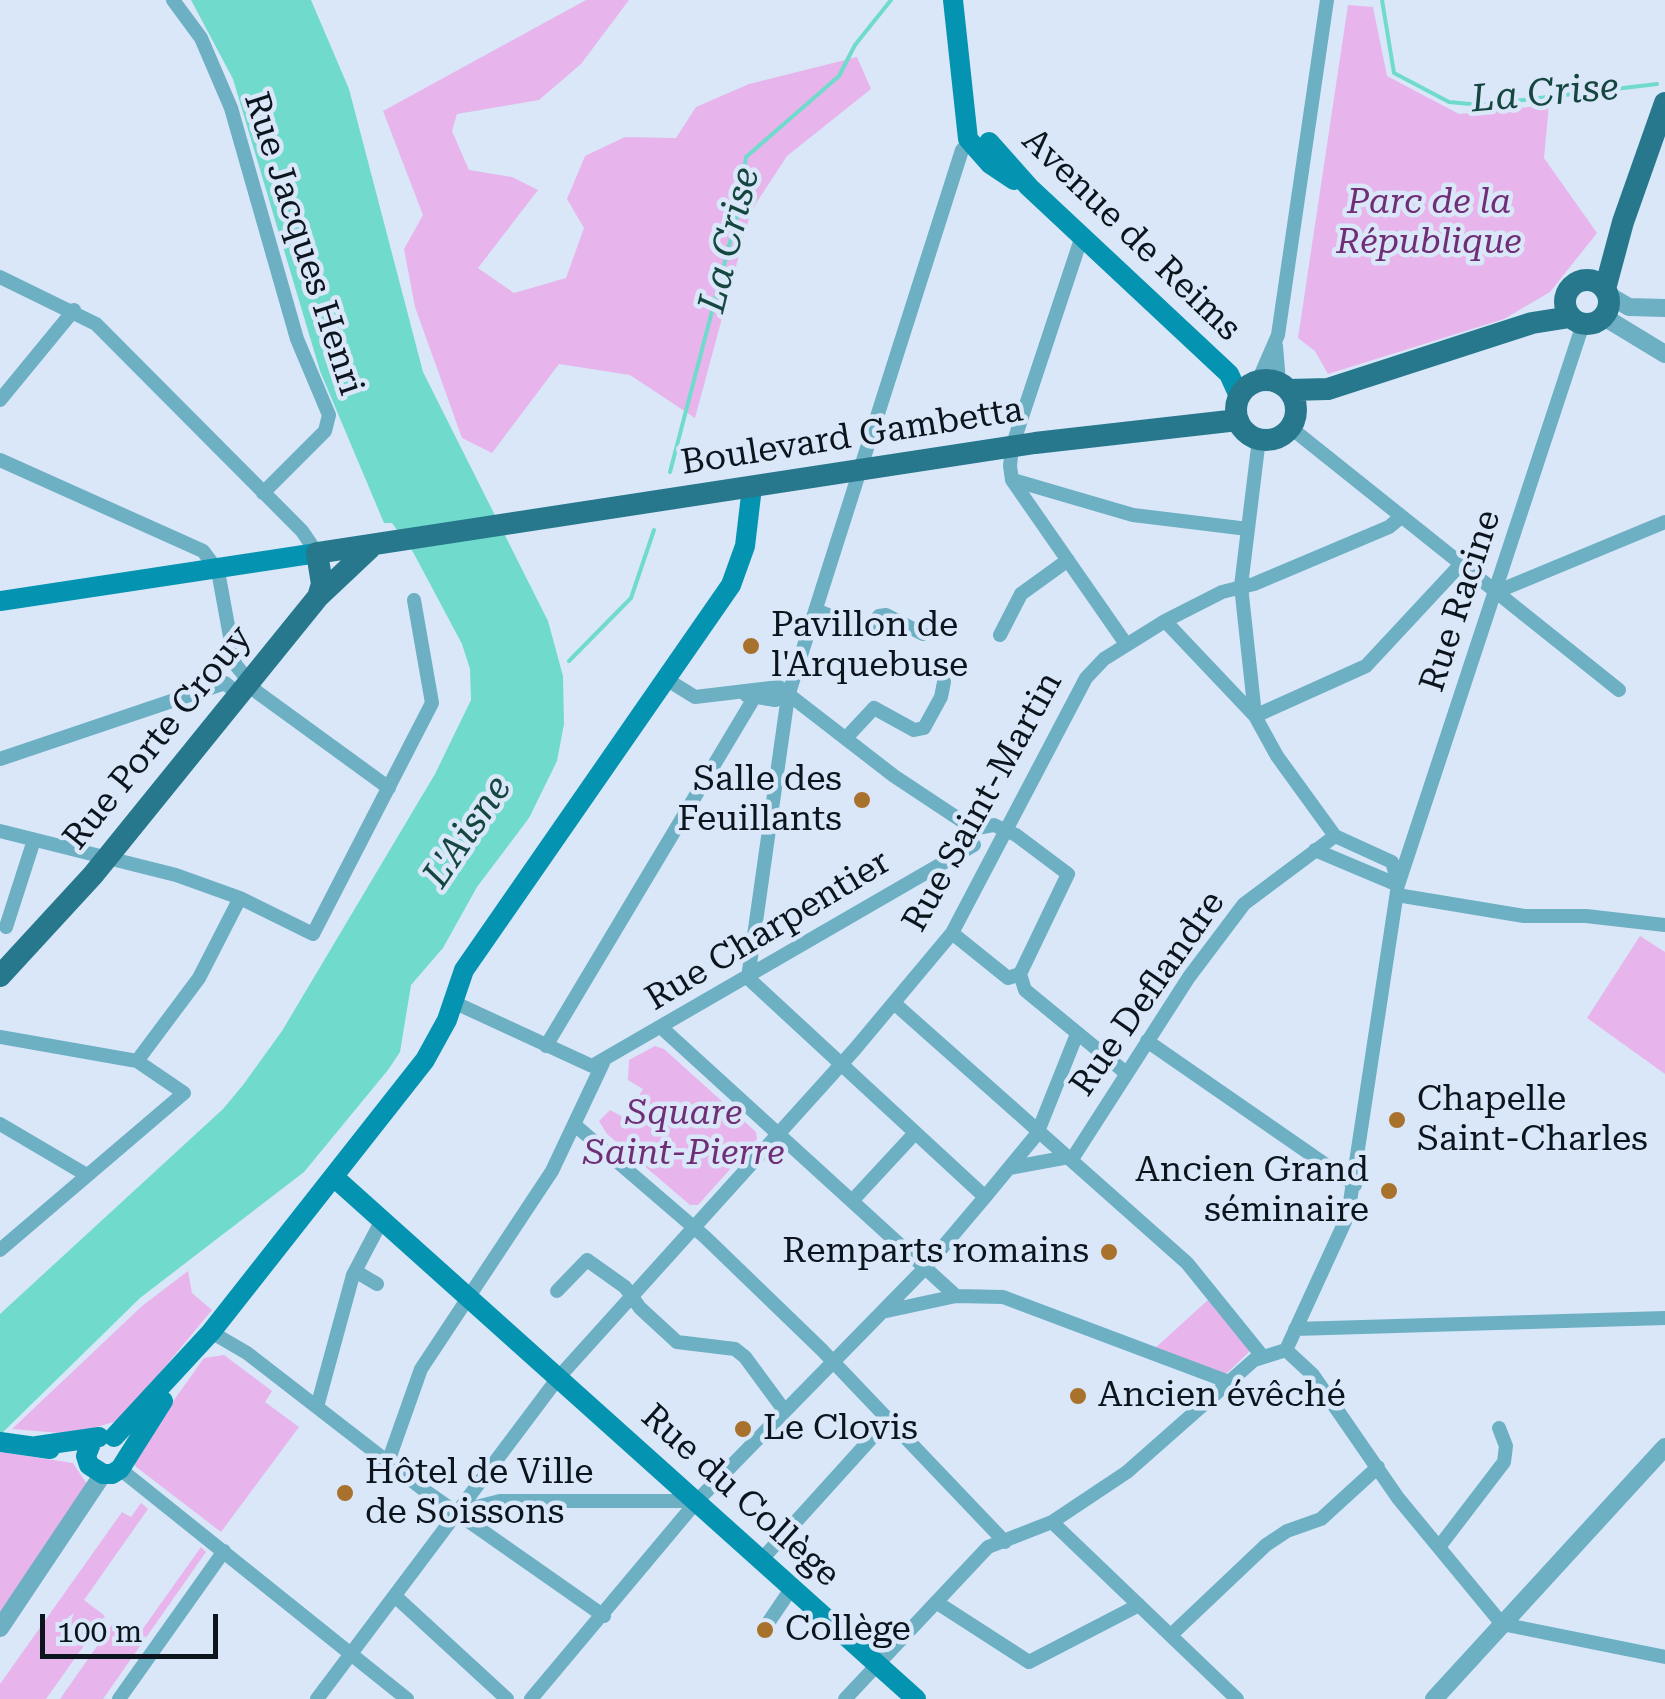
<!DOCTYPE html>
<html>
<head>
<meta charset="utf-8">
<style>
	body { margin:0 }
	#map { position:relative; width:1665px; height:1699px; overflow:hidden; background:#d9e7f9; font-family:"Roboto Serif",serif }
	canvas { display:block }
	.scale { position:absolute; left:40px; top:1614px; width:178px; height:45px; box-sizing:border-box; border:5px solid #0c141e; border-top:0; padding-left:12px; font-size:30px; line-height:35px; white-space:nowrap; color:#0c141e; -webkit-text-stroke:8px #d9e7f9; paint-order:stroke }
</style>
</head>
<body>
<div id="map">
<canvas width="1665" height="1699"></canvas>
<div class="scale">100 m</div>
</div>
<script>
const context = document.querySelector('canvas').getContext('2d');
context.lineJoin = 'round';
function fill(path, color) { context.fillStyle = color; context.fill(path, 'evenodd'); }
const toPath = rows => new Path2D(rows.map(r => 'M' + r).join(''));
function strokePath(path, color, width, dash) { context.strokeStyle = color; context.lineWidth = width; context.lineCap = dash ? 'butt' : 'round'; context.setLineDash(dash || []); context.stroke(path); }
function write(font, color, halo, rows, align = 'center') {
  context.font = font + ' "Roboto Serif",serif'; context.lineWidth = 9; context.setLineDash([]); context.textBaseline = 'middle'; context.strokeStyle = halo; context.fillStyle = color; for (const [text, x, y, turn = 0] of rows) {
    context.save(); context.translate(x, y); context.rotate((+turn || 0) * Math.PI / 180); context.textAlign = isNaN(turn) ? turn : align; if (halo) context.strokeText(text, 0, 0); context.fillText(text, 0, 0); context.restore();
  }
}
const green = toPath([
	[586,0,629,0,581,64,539,100,457,114,452,131,469,170,512,177,538,190,478,268,514,293,566,278,584,228,567,199,585,156,625,137,676,138,696,107,749,84,857,57,871,89,787,156,751,211,695,418,630,375,559,364,492,453,462,438,415,307,404,249,423,215,383,111],
	[1348,5,1373,7,1387,76,1459,114,1549,105,1544,158,1597,233,1550,292,1504,319,1328,374,1315,351,1298,338],
	[1640,936,1665,952,1665,1074,1587,1018],
	[655,1046,664,1049,756,1132,757,1139,698,1205,690,1205,607,1134,599,1121,610,1110,625,1118,643,1089,628,1080,629,1060],
	[188,1271,192,1293,212,1310,121,1420,72,1434,12,1429,142,1306],
	[1208,1300,1250,1351,1226,1374,1154,1349],
	[224,1355,272,1391,265,1402,299,1427,221,1532,135,1466,134,1456,204,1358],
	[0,1452,73,1463,87,1484,0,1612],
	[141,1503,148,1509,84,1600,105,1616,46,1699,0,1699,0,1684,122,1512,131,1517],
	[201,1547,206,1552,103,1699,60,1699,114,1622,137,1637]
]);
const water = toPath([
	[191,0,311,0,349,89,423,372,548,621,563,676,564,724,557,761,529,818,477,887,443,948,411,985,400,1052,388,1070,304,1172,140,1298,0,1435,0,1314,223,1109,243,1085,282,1031,435,774,471,700,470,669,462,644,413,552,392,523,384,523,320,371,233,79]
]);
const stream = toPath([
	[1382,0,1394,73,1449,102,1481,105,1657,84],
	[670,472,740,204,746,157,839,76,855,45,891,0],
	[569,661,631,598,654,530]
]);
const minor = toPath([
	[173,0,201,38,231,108,297,339,329,415,325,431,263,493],
	[1082,236,1012,447,1010,466,1012,480,1126,644],
	[0,277,96,324,302,531,317,553],
	[1276,346,1279,382],
	[1258,381,1278,335,1327,0],
	[0,400,74,310],
	[1291,428,1619,690],
	[0,460,203,551,218,571,235,664,248,680,257,692,389,788],
	[1013,480,1133,515,1248,529],
	[1496,592,1665,522],
	[816,610,866,631,879,616,886,615,923,634],
	[1165,621,1255,716,1277,756,1335,836,1392,862,1398,882],
	[1000,635,1021,594,1068,560],
	[666,679,695,697,779,687,894,776,974,829],
	[746,695,775,700,788,696],
	[1255,715,1241,586,1259,439],
	[1255,716,1366,666,1461,564],
	[846,738,874,708,914,730,924,728,941,697,944,682],
	[0,759,225,683,237,693],
	[974,829,994,825,1016,835,1068,874,1020,974],
	[0,831,176,875,240,898,313,934,432,703,414,600],
	[1315,850,1398,885],
	[1397,895,1524,916,1586,916,1665,925],
	[6,927,34,840],
	[952,933,1008,978,1020,974],
	[1020,974,1025,990,1126,1073],
	[748,978,788,696,962,150,970,143],
	[748,978,985,1197],
	[451,1001,592,1066,974,845],
	[894,1003,1187,1263,1263,1357],
	[663,1029,956,1296],
	[0,1037,137,1061,184,1093,0,1250],
	[1147,1041,1355,1185],
	[546,1046,754,698],
	[137,1061,199,978,240,898],
	[0,1124,85,1174],
	[576,1126,705,1237,821,1349,1005,1542],
	[1009,1168,1074,1156,1189,977,1244,904,1335,836],
	[852,1201,915,1133],
	[355,1271,377,1284],
	[557,1291,587,1260,625,1287,640,1308,677,1342,735,1349,745,1357,784,1410],
	[882,1312,956,1296,1003,1297,1229,1382],
	[1295,1329,1665,1318],
	[211,1332,247,1353,424,1490,604,1616],
	[1286,1350,1313,1375,1398,1498,1502,1624,1665,1657],
	[317,1407,353,1275,382,1220],
	[388,1462,421,1369,552,1171,603,1063],
	[120,1469,407,1699],
	[460,1511,500,1501,697,1501],
	[1052,1522,1237,1699],
	[1439,1547,1504,1462,1506,1446,1499,1428],
	[763,1558,887,1421],
	[396,1597,507,1699],
	[936,1602,1029,1662,1139,1605],
	[766,1626,793,1586],
	[1171,1635,1266,1545,1287,1531,1321,1519,1378,1467],
	[119,1699,224,1551],
	[317,1699,558,1378,855,1049,952,933,1086,678,1104,659,1165,621,1222,592,1254,584,1389,527,1401,517],
	[531,1699,697,1501,925,1268,985,1197,1037,1134,1077,1034],
	[845,1699,988,1547,1052,1522,1127,1472,1254,1360,1286,1350,1348,1215,1398,885,1583,324]
]);
const tertiary = toPath([
	[1608,295,1629,307,1665,308],
	[1604,317,1665,354],
	[0,1628,103,1474],
	[1434,1699,1665,1447]
]);
const secondary = toPath([
	[953,0,968,139,990,164,1014,180],
	[989,142,1029,187,1229,374,1239,396],
	[0,601,317,553],
	[335,1178,916,1699],
	[114,1437,211,1332,425,1060,447,1020,464,970,731,585,745,546,752,487],
	[92,1441,86,1456,89,1465,103,1474,112,1474,120,1469,163,1401],
	[0,1442,50,1449],
	[37,1446,99,1437]
]);
const primary = toPath([
	'1565 302a22 22 0 1 1 44 0a22 22 0 1 1-44 0Z',
	[1605,289,1623,222,1665,103],
	'1236 410a30 30 0 1 1 60 0a30 30 0 1 1-60 0Z',
	[1289,390,1328,389,1532,323,1570,317],
	[318,597,322,584,317,553,1035,443,1238,420],
	[0,976,93,875,318,597,370,548]
]);
const markers = [
	[751,646,10,"#a8712c"],
	[862,800,10,"#a8712c"],
	[1397,1120,10,"#a8712c"],
	[1389,1191,10,"#a8712c"],
	[1109,1252,10,"#a8712c"],
	[1078,1396,10,"#a8712c"],
	[743,1429,10,"#a8712c"],
	[345,1493,10,"#a8712c"],
	[765,1630,10,"#a8712c"]
];
const parkNames = [
	["Parc de la",1429,203],
	["République",1429,243],
	["Square",684,1114],
	["Saint-Pierre",684,1154]
];
const streetNames = [
	["Avenue de Reims",1131,235,44],
	["Rue Jacques Henri",303,244,72],
	["Boulevard Gambetta",852,437,-9],
	["Rue Racine",1461,601,-72],
	["Rue Porte Crouy",158,738,-51],
	["Rue Saint-Martin",983,802,-61],
	["Rue Charpentier",768,931,-31],
	["Rue Deflandre",1148,994,-55],
	["Rue du Collège",740,1496,42]
];
const poiNames = [
	["Pavillon de",771,626],
	["l'Arquebuse",771,666],
	["Salle des",842,780,"right"],
	["Feuillants",842,820,"right"],
	["Chapelle",1417,1100],
	["Saint-Charles",1417,1140],
	["Ancien Grand",1369,1171,"right"],
	["séminaire",1369,1211,"right"],
	["Remparts romains",1089,1252,"right"],
	["Ancien évêché",1098,1396],
	["Le Clovis",763,1429],
	["Hôtel de Ville",365,1473],
	["de Soissons",365,1513],
	["Collège",785,1630]
];
const waterNames = [
	["La Crise",1545,94,-5],
	["La Crise",730,240,-76],
	["L'Aisne",468,832,-56]
];
fill(green, '#e7b5eb');
fill(water, '#70dbcc');
strokePath(stream, '#70dbcc', 4);
strokePath(minor, '#6dafc3', 14);
strokePath(tertiary, '#6dafc3', 18);
strokePath(secondary, '#0493b0', 20);
strokePath(primary, '#27788d', 22);
for (const [x, y, r, color] of markers) { const dot = new Path2D(); dot.arc(x, y, r, 0, 2 * Math.PI); context.fillStyle = color; context.fill(dot); strokePath(dot, '#d9e7f9', 4); }
write('italic 35px', '#6f2e75', '#d9e7f9', parkNames);
write('35px', '#0c141e', '#d9e7f9', streetNames);
write('35px', '#0c141e', '#d9e7f9', poiNames, 'left');
write('italic 38px', '#154640', '#d9e7f9', waterNames);
</script>
</body>
</html>
